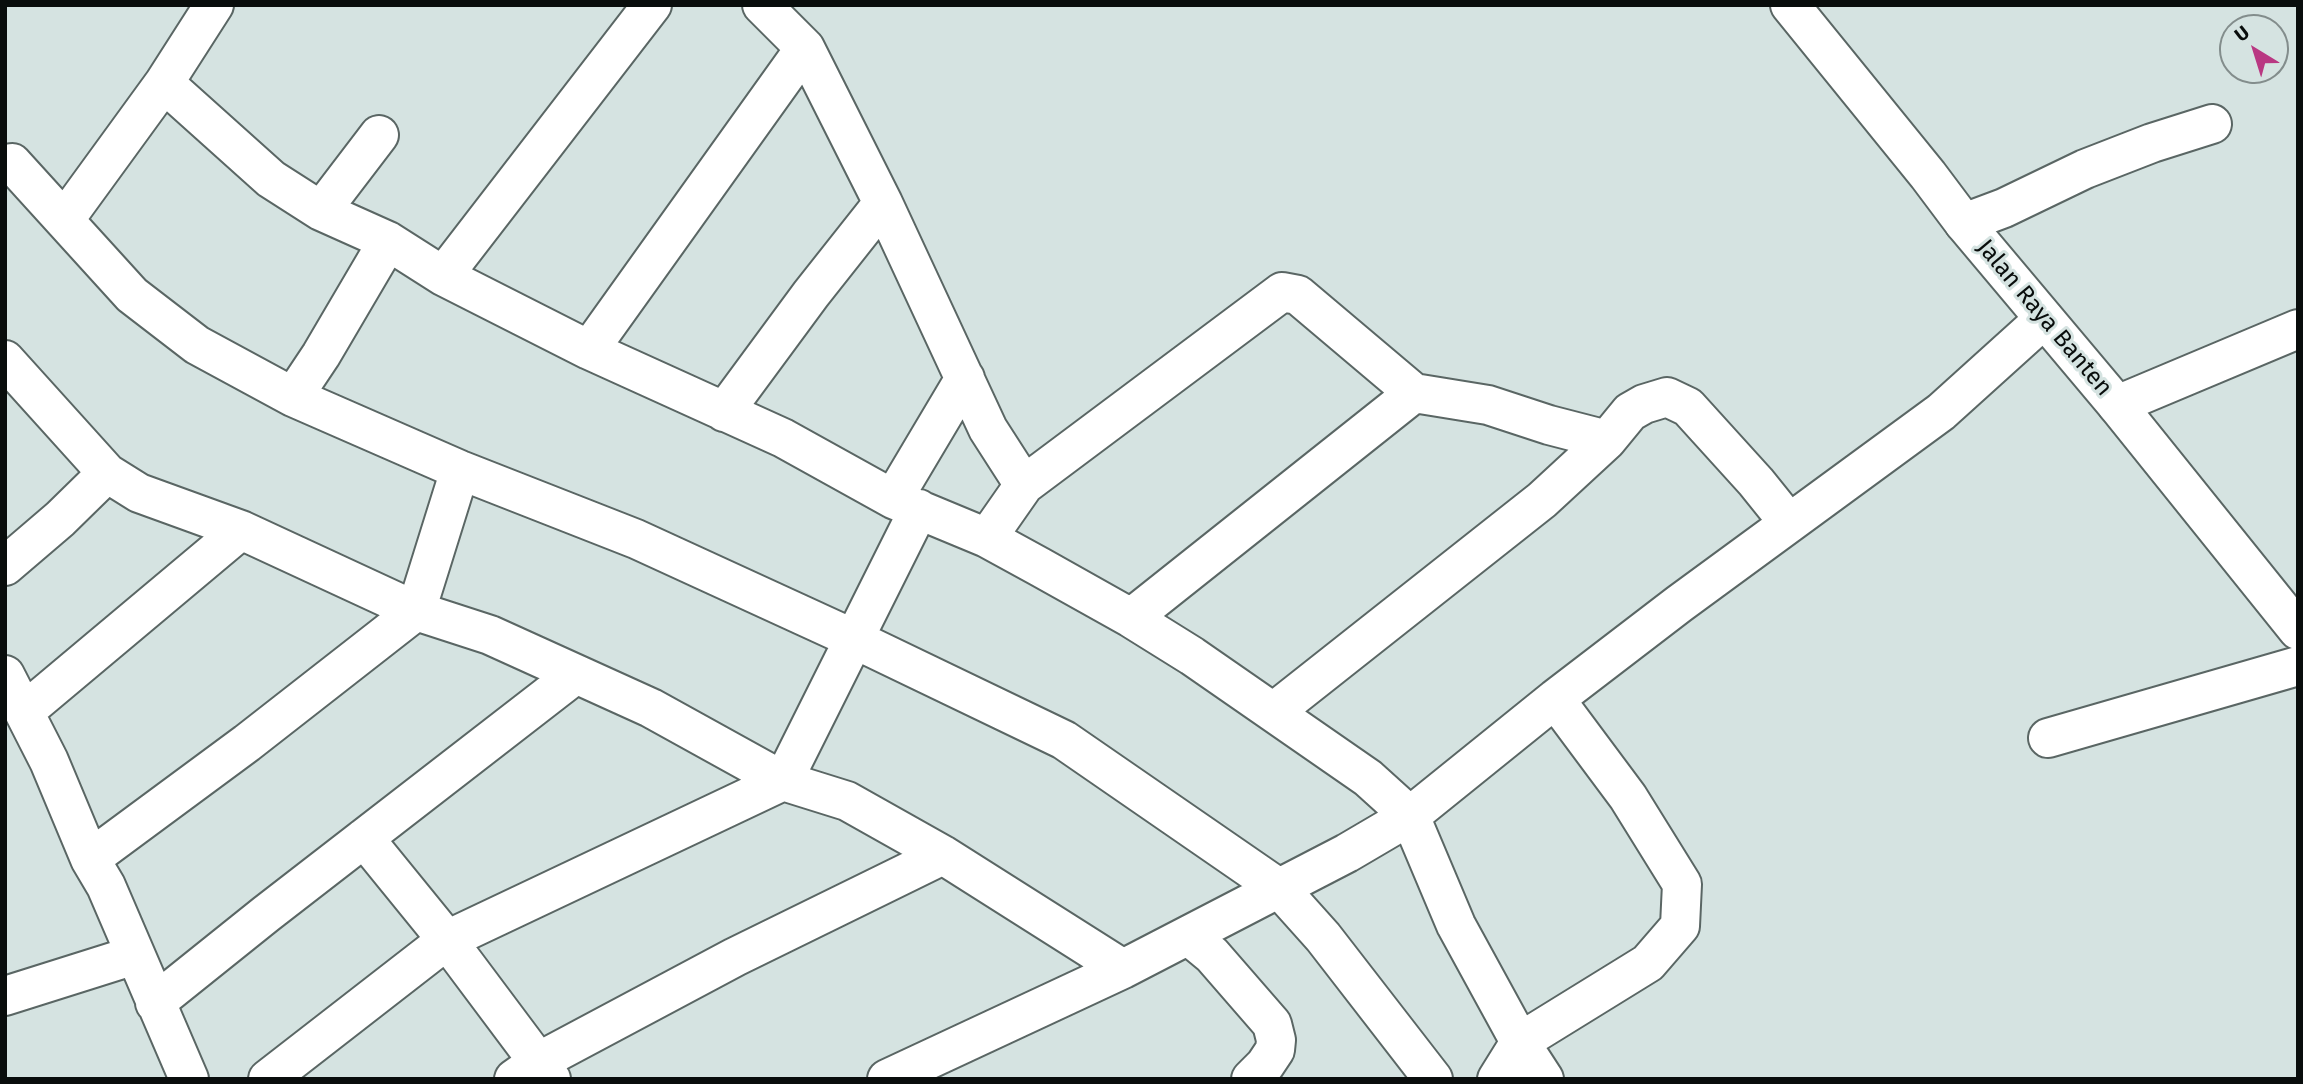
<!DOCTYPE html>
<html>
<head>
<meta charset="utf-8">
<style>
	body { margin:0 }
	#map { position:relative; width:2303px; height:1084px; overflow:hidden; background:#d5e3e1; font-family:"Fira Sans",sans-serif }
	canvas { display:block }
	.frame { position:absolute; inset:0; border:7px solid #090d0c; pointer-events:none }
	.north { position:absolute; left:2219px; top:14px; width:70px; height:70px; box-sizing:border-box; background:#d5e3e1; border:2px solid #838d8c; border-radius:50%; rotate:322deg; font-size:19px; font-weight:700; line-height:28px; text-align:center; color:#090d0c }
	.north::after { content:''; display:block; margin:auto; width:24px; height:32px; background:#b93882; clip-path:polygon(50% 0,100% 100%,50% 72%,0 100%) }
</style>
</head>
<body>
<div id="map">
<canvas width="2303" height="1084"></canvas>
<div class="frame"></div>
<div class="north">U</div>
</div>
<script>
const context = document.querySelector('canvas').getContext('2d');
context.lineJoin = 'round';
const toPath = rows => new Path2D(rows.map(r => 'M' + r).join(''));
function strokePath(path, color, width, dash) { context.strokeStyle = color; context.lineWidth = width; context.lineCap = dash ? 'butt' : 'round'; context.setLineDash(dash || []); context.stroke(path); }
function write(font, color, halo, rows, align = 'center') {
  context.font = font + ' "Fira Sans",sans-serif'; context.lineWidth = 6; context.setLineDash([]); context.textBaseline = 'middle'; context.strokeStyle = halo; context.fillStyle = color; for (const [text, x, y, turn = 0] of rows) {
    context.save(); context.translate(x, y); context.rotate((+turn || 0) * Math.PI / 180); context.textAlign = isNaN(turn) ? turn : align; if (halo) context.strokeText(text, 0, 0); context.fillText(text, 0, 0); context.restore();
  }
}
const minor = toPath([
	[164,83,271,179,321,211,388,241,443,276,589,350,783,438,893,499,987,538,1040,567,1131,618,1192,656,1368,778,1410,816,1456,925,1520,1042,1544,1079],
	[5,164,12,163,132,295,197,345,293,397,460,470,636,539,854,639,1064,740,1280,889,1323,937,1433,1079],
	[883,203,988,429,1024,485],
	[321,211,379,135],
	[65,219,164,83,214,5],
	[1964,223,2004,208,2085,169,2152,143,2212,124],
	[443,276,652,5],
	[589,350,805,48],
	[5,360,107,473,139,493,241,530,416,611,490,635,651,708,783,781,847,801,943,855,1123,969],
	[293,397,321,355,388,241],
	[2117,405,2298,329],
	[724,412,811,294,883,203,805,48,762,5],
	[1607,440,1630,412,1644,404,1667,397,1688,407,1756,482,1789,523],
	[893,499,965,378],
	[987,538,1024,485,1282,292,1298,295,1414,393,1488,405,1549,425,1607,440,1542,500,1275,711],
	[5,566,60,519,107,473],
	[1131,618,1414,393],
	[5,675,24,712],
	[2048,738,2298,666],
	[364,838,447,940,551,1079],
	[90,859,247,743,416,611,460,470],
	[1189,936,1212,955,1272,1024,1276,1040,1275,1050,1265,1065,1251,1079],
	[5,996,135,955],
	[155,1003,266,914,576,674],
	[189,1079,106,886,90,859,49,761,24,712,241,530],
	[268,1079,447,940,783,781,919,509],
	[514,1079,538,1062,735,957,943,855],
	[887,1079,1123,969,1347,853,1410,816,1555,699,1679,604,1941,412,2044,319],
	[1497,1079,1520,1042,1648,963,1680,926,1682,884,1628,797,1555,699]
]);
const major = toPath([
	[1790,5,1928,175,1964,223,2117,405,2298,630]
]);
const streetNames = [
	["Jalan Raya Banten",2044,318,50]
];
strokePath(minor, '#5a6664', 42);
strokePath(major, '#5a6664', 42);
strokePath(minor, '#fff', 38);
strokePath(major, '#fff', 38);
write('24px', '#090d0c', '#d5e3e1', streetNames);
</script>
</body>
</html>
